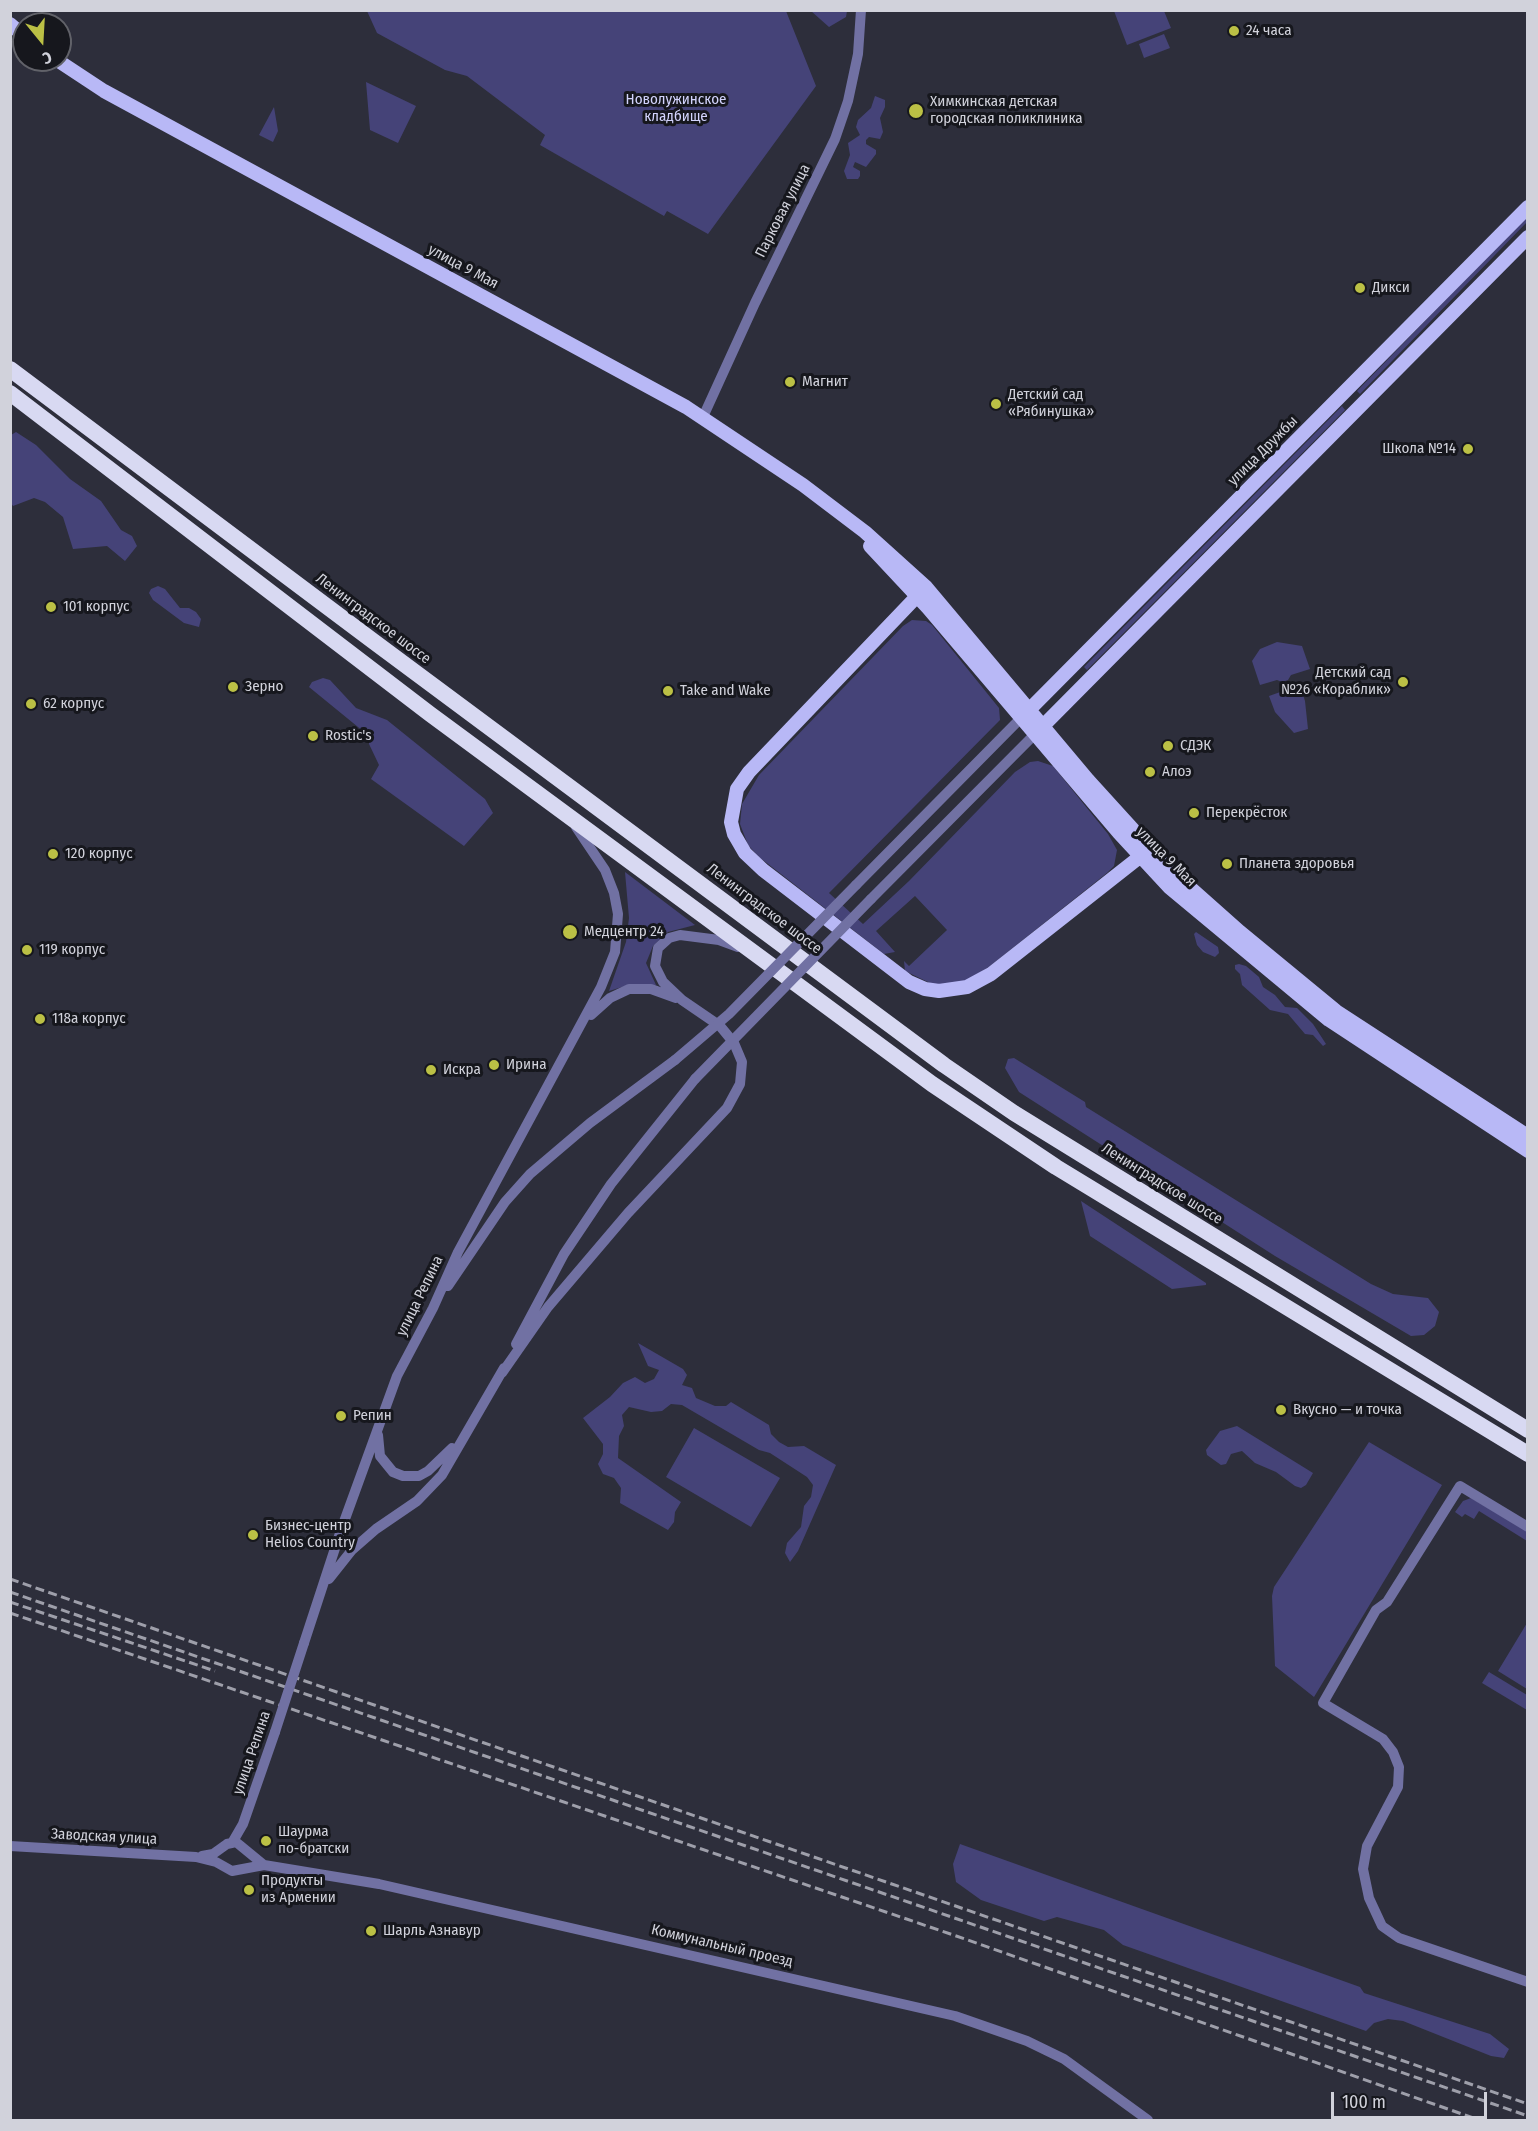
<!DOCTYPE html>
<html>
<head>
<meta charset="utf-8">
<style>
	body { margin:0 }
	#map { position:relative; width:1538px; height:2131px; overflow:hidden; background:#2d2e3b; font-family:"Fira Sans Condensed",sans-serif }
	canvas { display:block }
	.frame { position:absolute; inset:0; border:12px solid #d1d2db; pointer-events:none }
	.north { position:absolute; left:12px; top:12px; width:60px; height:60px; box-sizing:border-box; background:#16171d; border:2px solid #616269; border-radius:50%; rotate:162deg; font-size:16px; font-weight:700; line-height:24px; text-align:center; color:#d1d2db }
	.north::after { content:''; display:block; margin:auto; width:21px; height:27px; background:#bbc045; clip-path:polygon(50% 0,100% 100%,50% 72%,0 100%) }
	.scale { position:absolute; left:1331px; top:2092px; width:156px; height:27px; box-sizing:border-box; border:3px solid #d1d2db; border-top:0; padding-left:8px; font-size:18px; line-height:21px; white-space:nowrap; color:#d1d2db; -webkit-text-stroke:4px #16171d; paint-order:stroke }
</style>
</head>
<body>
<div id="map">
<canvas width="1538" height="2131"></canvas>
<div class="frame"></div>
<div class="north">С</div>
<div class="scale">100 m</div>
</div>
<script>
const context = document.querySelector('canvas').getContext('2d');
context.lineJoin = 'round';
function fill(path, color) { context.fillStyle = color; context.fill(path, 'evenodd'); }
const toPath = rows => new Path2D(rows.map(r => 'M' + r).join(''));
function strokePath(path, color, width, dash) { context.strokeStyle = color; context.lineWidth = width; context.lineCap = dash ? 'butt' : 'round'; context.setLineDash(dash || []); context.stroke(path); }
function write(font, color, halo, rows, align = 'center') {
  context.font = font + ' "Fira Sans Condensed",sans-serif'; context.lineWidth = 6; context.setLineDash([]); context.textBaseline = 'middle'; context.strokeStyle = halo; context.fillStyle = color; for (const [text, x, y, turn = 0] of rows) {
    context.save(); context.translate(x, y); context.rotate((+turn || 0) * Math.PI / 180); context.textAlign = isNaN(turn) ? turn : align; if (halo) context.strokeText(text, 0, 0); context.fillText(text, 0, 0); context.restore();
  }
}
const green = toPath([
	[367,11,786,11,816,86,708,234,667,211,664,216,540,145,545,135,467,76,445,70,377,33],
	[811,11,847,11,846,17,829,27],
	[1114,11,1164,11,1171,28,1127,45],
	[1164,34,1170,48,1144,58,1139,44],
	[366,82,416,106,398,143,370,130],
	[875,96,885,100,885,107,880,118,883,132,880,139,869,137,866,140,866,144,876,150,876,154,866,167,855,162,853,167,860,171,860,176,858,179,847,179,844,171,850,155,848,143,860,135,856,127,858,120,871,108],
	[274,107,278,131,273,142,259,135],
	[1527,216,1527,222,1360,394,1357,391],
	[1342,406,1345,410,1087,670,1084,667],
	[16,432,36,445,70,479,101,501,121,530,132,536,137,546,125,561,107,546,73,549,63,517,45,502,34,498,13,506,11,503,11,435],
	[158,586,165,589,180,608,189,608,196,612,201,619,199,627,184,623,153,600,149,593,151,589],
	[912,620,926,621,932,625,999,708,1000,720,829,893,863,924,909,881,1015,772,1030,762,1038,761,1053,766,1108,834,1117,850,1114,866,1107,873,990,966,969,980,946,985,932,984,905,971,904,961,909,966,947,930,915,896,876,931,895,952,884,954,759,857,748,845,740,824,742,804,759,775,903,626],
	[1277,642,1302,646,1310,669,1291,675,1288,680,1282,682,1277,680,1260,685,1252,661,1260,649],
	[323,678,330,680,356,708,387,720,485,799,493,813,464,846,371,779,379,765,369,744,369,736,309,687,312,682],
	[1300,685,1305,701,1308,729,1294,733,1275,712,1269,696],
	[625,872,695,925,668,932,653,946,646,963,656,985,632,984,609,991,626,942,629,918],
	[1196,932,1218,947,1219,953,1215,957,1203,952,1197,945,1194,934],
	[1239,964,1246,966,1259,977,1263,987,1275,995,1285,1007,1297,1008,1313,1024,1326,1044,1323,1046,1313,1035,1305,1034,1288,1014,1270,1010,1242,985,1240,974,1235,969,1235,965],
	[1014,1058,1085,1102,1086,1107,1371,1284,1393,1294,1428,1298,1439,1312,1435,1326,1424,1335,1411,1336,1275,1256,1019,1092,1005,1068,1008,1059],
	[1081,1201,1206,1283,1206,1285,1172,1289,1090,1236],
	[638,1343,683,1369,687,1375,682,1385,692,1388,696,1398,715,1406,726,1406,731,1402,769,1425,771,1434,779,1442,788,1447,804,1446,836,1465,798,1551,790,1562,785,1553,787,1543,801,1527,804,1506,811,1497,813,1485,807,1477,770,1453,759,1450,682,1405,671,1404,662,1411,651,1412,629,1407,622,1415,624,1426,619,1436,618,1458,681,1502,675,1512,674,1522,668,1530,620,1503,621,1488,614,1478,603,1474,598,1464,603,1454,603,1444,583,1418,610,1397,623,1383,635,1377,645,1383,654,1379,659,1370,648,1366],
	[1237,1426,1313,1473,1306,1485,1301,1488,1295,1486,1276,1472,1255,1463,1242,1451,1231,1454,1226,1464,1221,1465,1207,1455,1206,1450,1220,1431],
	[694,1428,780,1478,751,1527,666,1477],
	[1369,1442,1442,1485,1314,1697,1275,1666,1272,1596,1274,1587],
	[1471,1498,1527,1531,1527,1541,1479,1511,1474,1519,1465,1514,1462,1517,1455,1512,1463,1501],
	[1527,1623,1527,1689,1498,1671],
	[1489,1672,1527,1695,1527,1710,1482,1683],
	[960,1844,1360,1987,1364,1993,1490,2034,1509,2049,1504,2058,1491,2056,1403,2021,1388,2019,1374,2023,1366,2031,1123,1945,1104,1930,1057,1917,1044,1921,981,1900,956,1882,953,1864]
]);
const minor = toPath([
	[703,417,755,303,835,139,848,101,858,54,861,10],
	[856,885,1021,718],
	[871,899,1035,734],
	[591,1015,610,998,629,989,651,989,676,998],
	[448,1286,505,1202,530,1174,590,1123,675,1060],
	[516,1344,564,1254,611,1184,695,1079],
	[502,1373,548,1307,628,1213,727,1108,740,1084,742,1062,734,1043,720,1026,682,1000,663,982,655,966,658,948,669,938,680,935,719,940,738,947],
	[378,1435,380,1456,393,1472,403,1476,419,1476,428,1471,452,1448],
	[1528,1527,1460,1486,1387,1602,1376,1610,1323,1703,1383,1739,1393,1752,1399,1767,1398,1787,1367,1846,1363,1869,1369,1898,1382,1926,1399,1938,1528,1982],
	[329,1579,352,1550,376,1529,417,1501,442,1475,504,1368],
	[304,1643,341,1530,397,1376,433,1308,458,1252,601,987,615,952,618,914,614,893,605,870,576,827],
	[232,1843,243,1824,275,1732],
	[10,1846,196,1857,216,1862,232,1871,264,1865,379,1884,955,2016,1027,2041,1064,2059,1148,2120],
	[202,1856,213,1854,227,1844,236,1842,264,1865]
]);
const major = toPath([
	[10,24,24,36],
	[57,60,104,91,686,407,803,485,865,532,926,587,1088,780,1168,868,1240,932,1336,1011,1528,1136],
	[870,546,928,608,1119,833,1169,887,1329,1020,1528,1151],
	[922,591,749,772,737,789,731,822,734,834,745,853,763,870,909,982,925,989,939,991,967,987,991,974,1146,852],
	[1024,715,1528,207],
	[1037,732,1528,237]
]);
const highway = toPath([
	[10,369,373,641,944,1065,1014,1113,1528,1430],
	[10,393,430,714,932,1084,1056,1167,1528,1454]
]);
const rail = toPath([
	[10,1579,1528,2104],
	[10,1592,1528,2116],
	[10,1602,215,1671],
	[10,1613,965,1939,1479,2120]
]);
const minorBridge = toPath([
	[675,1060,729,1014,856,885],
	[695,1079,871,899],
	[275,1732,304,1643]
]);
const markers = [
	[1234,31,6,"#bbc045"],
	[916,111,8,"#bbc045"],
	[1360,288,6,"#bbc045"],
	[790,382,6,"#bbc045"],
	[996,404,6,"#bbc045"],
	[1468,449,6,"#bbc045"],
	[51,607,6,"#bbc045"],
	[1403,682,6,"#bbc045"],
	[233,687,6,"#bbc045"],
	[668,691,6,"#bbc045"],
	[31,704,6,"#bbc045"],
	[313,736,6,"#bbc045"],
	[1168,746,6,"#bbc045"],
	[1150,772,6,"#bbc045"],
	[1194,813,6,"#bbc045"],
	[53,854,6,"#bbc045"],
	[1227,864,6,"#bbc045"],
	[570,932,8,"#bbc045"],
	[27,950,6,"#bbc045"],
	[40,1019,6,"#bbc045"],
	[494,1065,6,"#bbc045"],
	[431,1070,6,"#bbc045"],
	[1281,1410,6,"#bbc045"],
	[341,1416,6,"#bbc045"],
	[253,1535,6,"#bbc045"],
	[266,1841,6,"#bbc045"],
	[249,1890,6,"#bbc045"],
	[371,1931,6,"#bbc045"]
];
const poiNames = [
	["24 часа",1246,31],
	["Химкинская детская",930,102],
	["городская поликлиника",930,119],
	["Дикси",1372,288],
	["Магнит",802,382],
	["Детский сад",1008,395],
	["«Рябинушка»",1008,412],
	["Школа №14",1456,449,"right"],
	["101 корпус",63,607],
	["Детский сад",1391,673,"right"],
	["№26 «Кораблик»",1391,690,"right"],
	["Зерно",245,687],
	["Take and Wake",680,691],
	["62 корпус",43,704],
	["Rostic's",325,736],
	["СДЭК",1180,746],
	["Алоэ",1162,772],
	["Перекрёсток",1206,813],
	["120 корпус",65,854],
	["Планета здоровья",1239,864],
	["Медцентр 24",584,932],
	["119 корпус",39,950],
	["118а корпус",52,1019],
	["Ирина",506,1065],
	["Искра",443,1070],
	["Вкусно — и точка",1293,1410],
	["Репин",353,1416],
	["Бизнес-центр",265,1526],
	["Helios Country",265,1543],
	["Шаурма",278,1832],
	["по-братски",278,1849],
	["Продукты",261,1881],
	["из Армении",261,1898],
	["Шарль Азнавур",383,1931]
];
const parkNames = [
	["Новолужинское",676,100],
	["кладбище",676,117]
];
const streetNames = [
	["Парковая улица",783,211,-63],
	["улица 9 Мая",463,267,28],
	["улица Дружбы",1263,451,-45],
	["Ленинградское шоссе",373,619,37],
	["улица 9 Мая",1166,857,45],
	["Ленинградское шоссе",764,909,37],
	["Ленинградское шоссе",1162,1184,32],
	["улица Репина",420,1296,-64],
	["улица Репина",252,1753,-71],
	["Заводская улица",104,1837,3],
	["Коммунальный проезд",722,1946,13]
];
fill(green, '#454378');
strokePath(minor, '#7171a3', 10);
strokePath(major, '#b8b8f6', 14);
strokePath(highway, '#d8d9f2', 16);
strokePath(rail, '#9e9faa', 3, [9, 4.5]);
strokePath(minorBridge, '#7171a3', 10);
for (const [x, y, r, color] of markers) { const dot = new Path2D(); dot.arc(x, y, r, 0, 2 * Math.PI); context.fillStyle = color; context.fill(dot); strokePath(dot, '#16171d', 2); }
write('15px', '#d1d2db', '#16171d', poiNames, 'left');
write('15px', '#d3d4fd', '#16171d', parkNames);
write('15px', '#d1d2db', '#16171d', streetNames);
</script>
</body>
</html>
